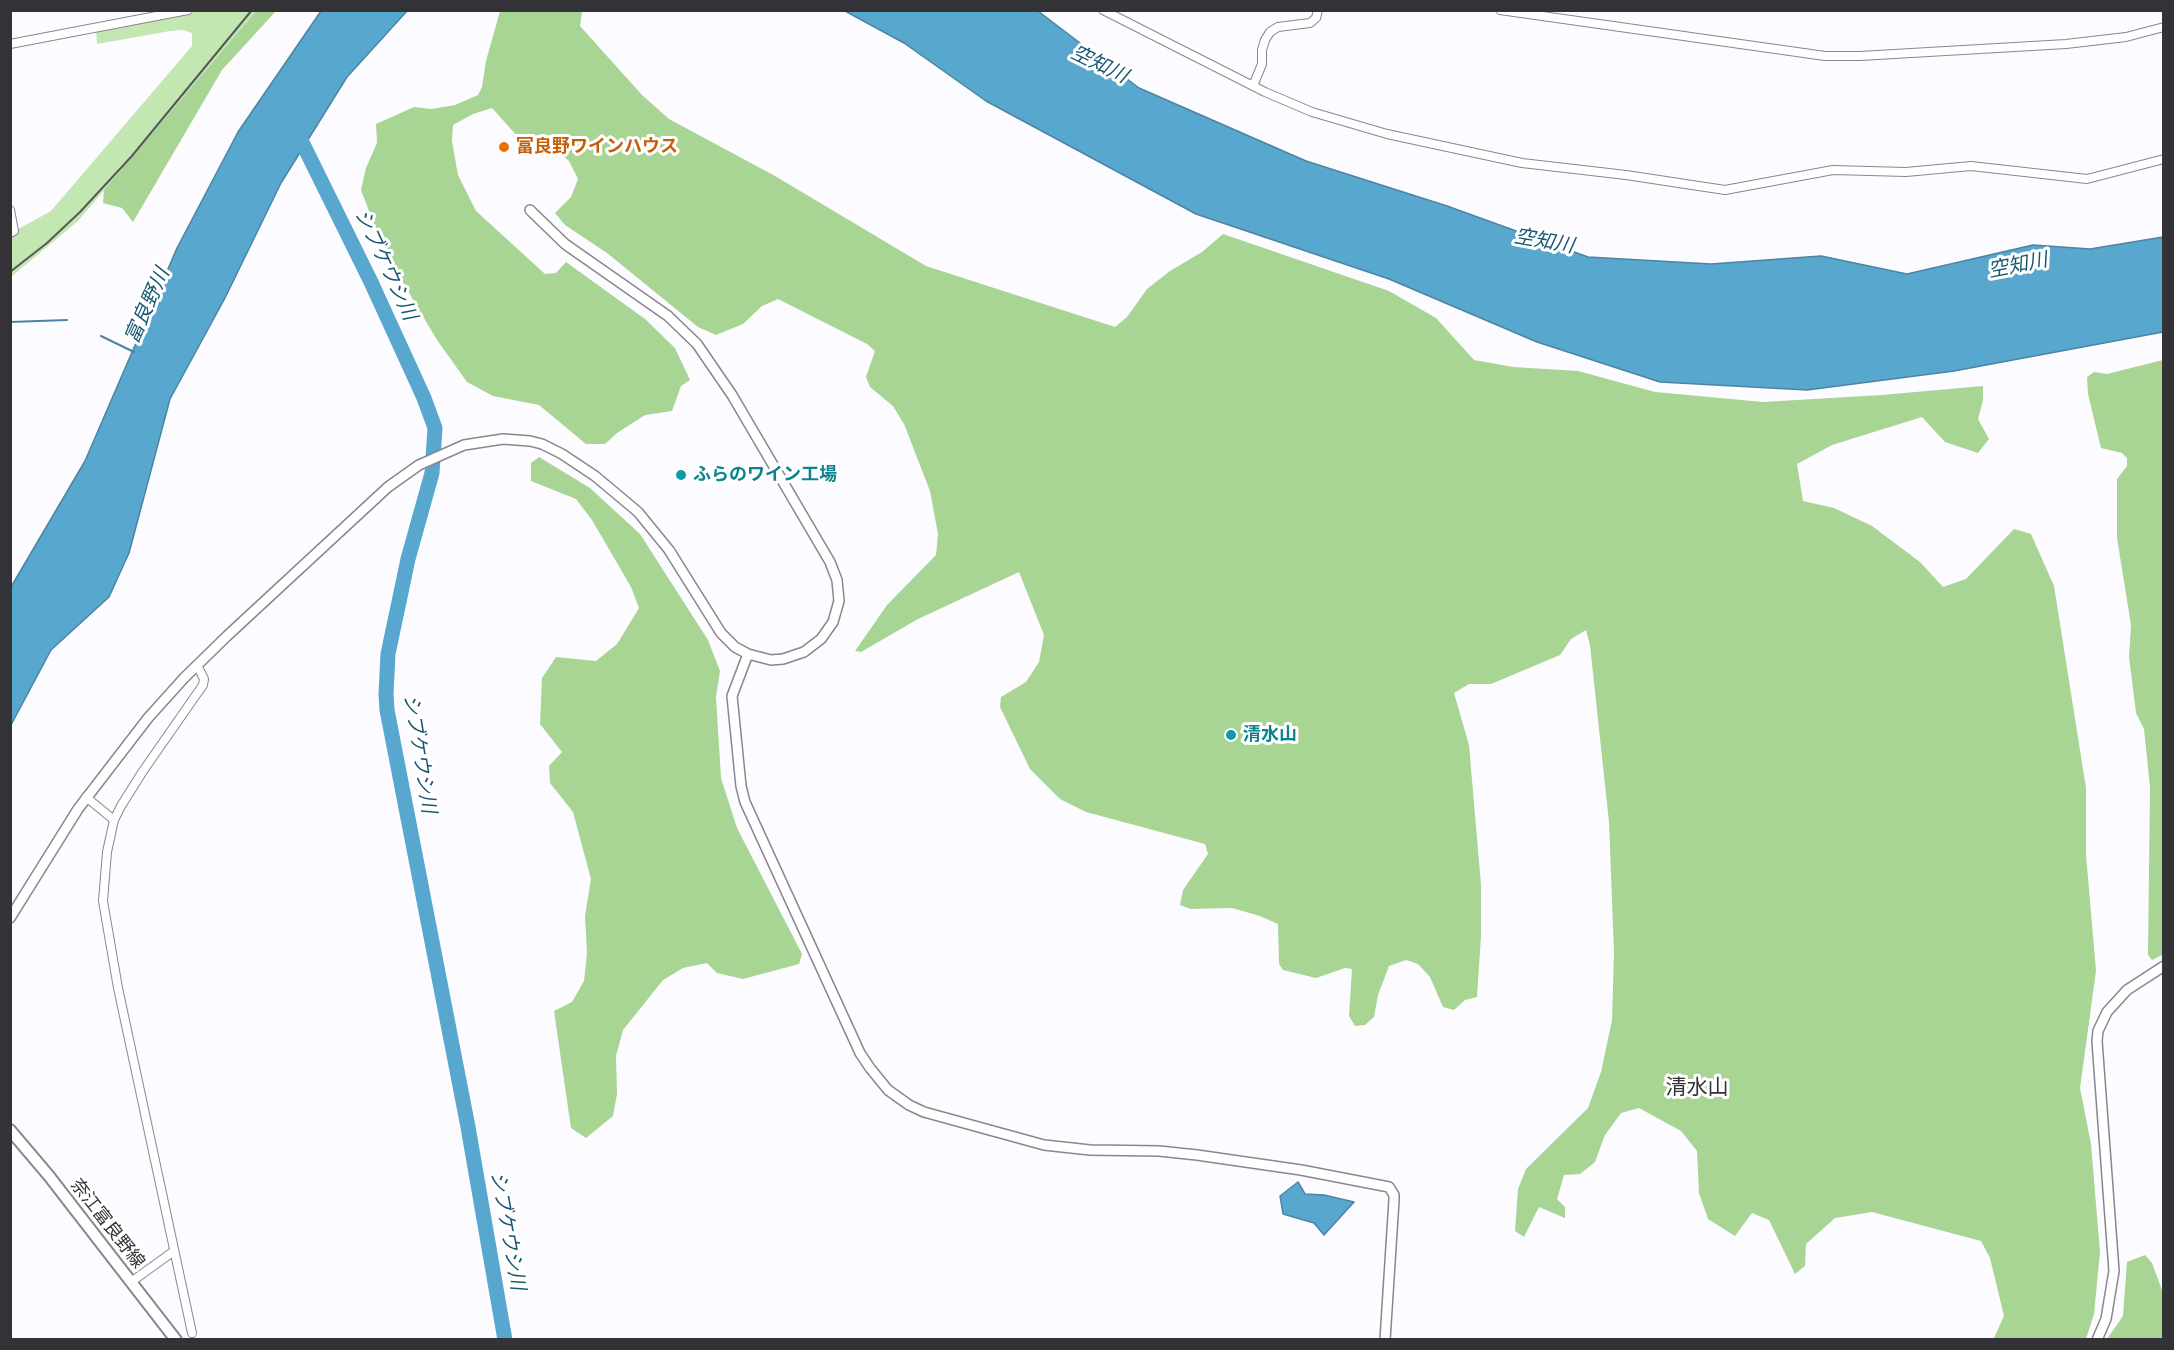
<!DOCTYPE html>
<html>
<head>
<meta charset="utf-8">
<style>
	body { margin:0 }
	#map { position:relative; width:2174px; height:1350px; overflow:hidden; background:#fcfbff; font-family:"Archivo Narrow",sans-serif }
	canvas { display:block }
	.frame { position:absolute; inset:0; border:12px solid #333236; pointer-events:none }
</style>
</head>
<body>
<div id="map">
<canvas width="2174" height="1350"></canvas>
<div class="frame"></div>
</div>
<script>
const context = document.querySelector('canvas').getContext('2d');
context.lineJoin = 'round';
function fill(path, color) { context.fillStyle = color; context.fill(path, 'evenodd'); }
const toPath = rows => new Path2D(rows.map(r => 'M' + r).join(''));
function strokePath(path, color, width, dash) { context.strokeStyle = color; context.lineWidth = width; context.lineCap = dash ? 'butt' : 'round'; context.setLineDash(dash || []); context.stroke(path); }
function write(font, color, halo, rows, align = 'center') {
  context.font = font + ' "Archivo Narrow","Noto Sans JP",sans-serif'; context.lineWidth = 6; context.setLineDash([]); context.textBaseline = 'middle'; context.strokeStyle = halo; context.fillStyle = color; for (const [text, x, y, turn = 0] of rows) {
    context.save(); context.translate(x, y); context.rotate((+turn || 0) * Math.PI / 180); context.textAlign = isNaN(turn) ? turn : align; if (halo) context.strokeText(text, 0, 0); context.fillText(text, 0, 0); context.restore();
  }
}
const green = toPath([
	[188,11,256,11,78,221,11,277,11,233,51,211,192,46,192,33,183,30,170,31,97,44,96,28]
]);
const forest = toPath([
	[256,11,276,11,222,70,133,222,122,208,103,203,104,190],
	[500,11,582,11,580,26,642,95,669,119,775,176,926,266,1115,327,1127,317,1147,289,1170,271,1202,252,1223,234,1389,291,1436,318,1474,360,1513,367,1578,371,1655,392,1763,402,1882,395,1983,386,1983,400,1978,419,1989,439,1978,453,1945,442,1922,417,1832,445,1797,464,1803,501,1834,508,1872,526,1920,562,1943,587,1966,579,2014,529,2031,534,2054,586,2086,788,2086,855,2096,971,2080,1088,2091,1144,2100,1252,2094,1314,2086,1339,1989,1339,1994,1338,2004,1316,1990,1258,1981,1241,1872,1212,1835,1218,1806,1244,1805,1266,1795,1274,1769,1220,1752,1213,1735,1236,1708,1219,1699,1193,1697,1151,1681,1131,1639,1108,1621,1113,1605,1135,1595,1162,1580,1174,1564,1175,1557,1199,1565,1207,1565,1218,1539,1207,1524,1237,1515,1231,1518,1189,1526,1169,1588,1108,1601,1072,1612,1020,1614,953,1609,822,1590,645,1586,630,1571,639,1560,655,1491,684,1469,684,1454,693,1469,745,1481,885,1481,936,1477,997,1465,1000,1454,1010,1443,1007,1430,977,1418,964,1406,960,1389,966,1378,995,1374,1017,1365,1025,1355,1026,1349,1016,1352,969,1345,968,1316,978,1283,970,1279,964,1278,924,1260,916,1232,908,1191,909,1180,905,1183,890,1208,854,1205,844,1086,812,1060,799,1030,769,1000,707,1001,697,1026,682,1039,662,1044,635,1019,572,918,619,861,652,855,651,887,605,936,555,938,534,930,491,904,424,893,406,870,387,866,377,875,351,867,344,778,299,762,306,743,324,716,335,698,327,607,253,565,225,555,213,571,197,578,179,569,161,553,148,541,150,528,148,492,108,473,114,453,125,452,141,458,175,476,211,545,274,556,273,566,262,645,319,675,348,690,380,681,386,672,411,645,415,617,433,605,444,586,444,539,405,493,396,467,382,437,340,405,286,374,224,361,190,366,168,377,143,376,124,414,107,432,109,455,105,478,95,482,87,486,61],
	[2163,360,2164,954,2152,960,2148,955,2150,787,2144,729,2136,713,2129,657,2131,625,2117,538,2117,479,2127,466,2127,458,2122,453,2101,448,2088,394,2087,377,2094,372,2107,374],
	[539,457,590,488,640,534,708,640,720,671,716,697,721,778,737,828,802,954,799,964,743,979,717,973,707,963,683,968,663,980,623,1030,616,1056,617,1094,613,1116,586,1138,571,1128,554,1011,572,1002,584,981,587,953,585,916,591,879,573,812,550,783,549,766,562,752,540,724,542,678,556,657,596,661,617,644,639,608,631,587,592,520,576,499,531,481,531,463],
	[2145,1255,2152,1263,2163,1293,2163,1339,2107,1339,2123,1316,2127,1262]
]);
const water = toPath([
	[321,11,407,11,347,77,281,183,225,298,170,399,129,553,109,597,51,650,11,725,11,587,85,461,177,248,238,132,321,11],
	[845,11,1038,11,1139,88,1306,161,1447,206,1588,257,1711,264,1821,256,1907,274,2033,245,2090,249,2163,237,2163,332,1954,371,1807,390,1660,382,1537,342,1389,279,1196,214,986,101,904,43,845,11],
	[1298,1182,1305,1194,1324,1195,1354,1202,1324,1235,1314,1223,1283,1214,1280,1196,1298,1182]
]);
const stream = toPath([
	[10,322,67,320],
	[101,336,134,352]
]);
const river = toPath([
	[296,130,371,282,424,398,435,428,432,473,408,559,388,654,386,694,387,710,468,1127,505,1340]
]);
const minor = toPath([
	[1103,10,1265,92,1312,112,1387,134,1522,163,1626,175,1725,190,1833,170,1906,172,1971,166,2087,179,2164,159],
	[1500,10,1825,56,1860,56,2066,44,2126,37,2164,27],
	[10,44,188,10],
	[1253,86,1262,64,1262,50,1265,40,1270,32,1278,27,1310,23,1316,18,1318,10],
	[10,210,14,231,10,233],
	[86,797,114,820],
	[131,1282,174,1251],
	[192,1333,118,988,103,901,107,852,114,820,121,806,143,771,203,685,204,679,197,665]
]);
const tertiary = toPath([
	[530,210,565,244,668,316,697,344,732,395,830,562,837,580,839,601,833,622,821,639,804,652,783,659,771,660,748,654],
	[10,918,78,809,148,718,184,678,227,636,388,487,419,465,464,445,503,439,530,441,542,444,562,454,595,476,638,512,669,550,721,633,735,647,748,654,732,696,741,786,745,802,860,1053,870,1068,888,1090,909,1105,924,1112,1044,1145,1090,1150,1159,1151,1197,1155,1301,1170,1389,1187,1394,1195,1394,1200,1385,1340],
	[2097,1340,2106,1319,2114,1271,2097,1041,2098,1031,2107,1012,2127,990,2164,966]
]);
const secondary = toPath([
	[10,1130,49,1176,176,1340]
]);
const rail = toPath([
	[10,272,47,243,80,212,131,157,252,10]
]);
const markers = [
	[504,147,6,"#e8710a"],
	[681,475,6,"#0f9aa8"],
	[1231,735,6,"#0f9aa8"]
];
const foodNames = [
	["富良野ワインハウス",516,147]
];
const cultureNames = [
	["ふらのワイン工場",693,475],
	["清水山",1243,735]
];
const streetNames = [
	["奈江富良野線",107,1224,52]
];
const waterNames = [
	["空知川",1099,65,26],
	["空知川",1544,242,10],
	["シブケウシ川",385,265,65],
	["空知川",2018,266,-11],
	["富良野川",148,306,-66],
	["シブケウシ川",419,754,81],
	["シブケウシ川",507,1231,80]
];
const quarterNames = [
	["清水山",1697,1088]
];
fill(green, '#c2e7b1');
fill(forest, '#a8d494');
fill(water, '#57a7cf');
strokePath(water, '#4c84a1', 1.5);
strokePath(stream, '#4c84a1', 2);
strokePath(river, '#57a7cf', 15);
strokePath(minor, '#89868f', 10);
strokePath(tertiary, '#89868f', 12);
strokePath(secondary, '#89868f', 14);
strokePath(minor, '#fff', 8);
strokePath(tertiary, '#fff', 9);
strokePath(secondary, '#fff', 10);
strokePath(rail, '#58575b', 2);
for (const [x, y, r, color] of markers) { const dot = new Path2D(); dot.arc(x, y, r, 0, 2 * Math.PI); context.fillStyle = color; context.fill(dot); strokePath(dot, '#fff', 2); }
write('bold 18px', '#c56008', '#fff', foodNames, 'left');
write('bold 18px', '#0d838f', '#fff', cultureNames, 'left');
write('18px', '#333236', '#fff', streetNames);
write('italic 20px', '#195874', '#fff', waterNames);
write('21px', '#333236', '#fff', quarterNames);
</script>
</body>
</html>
